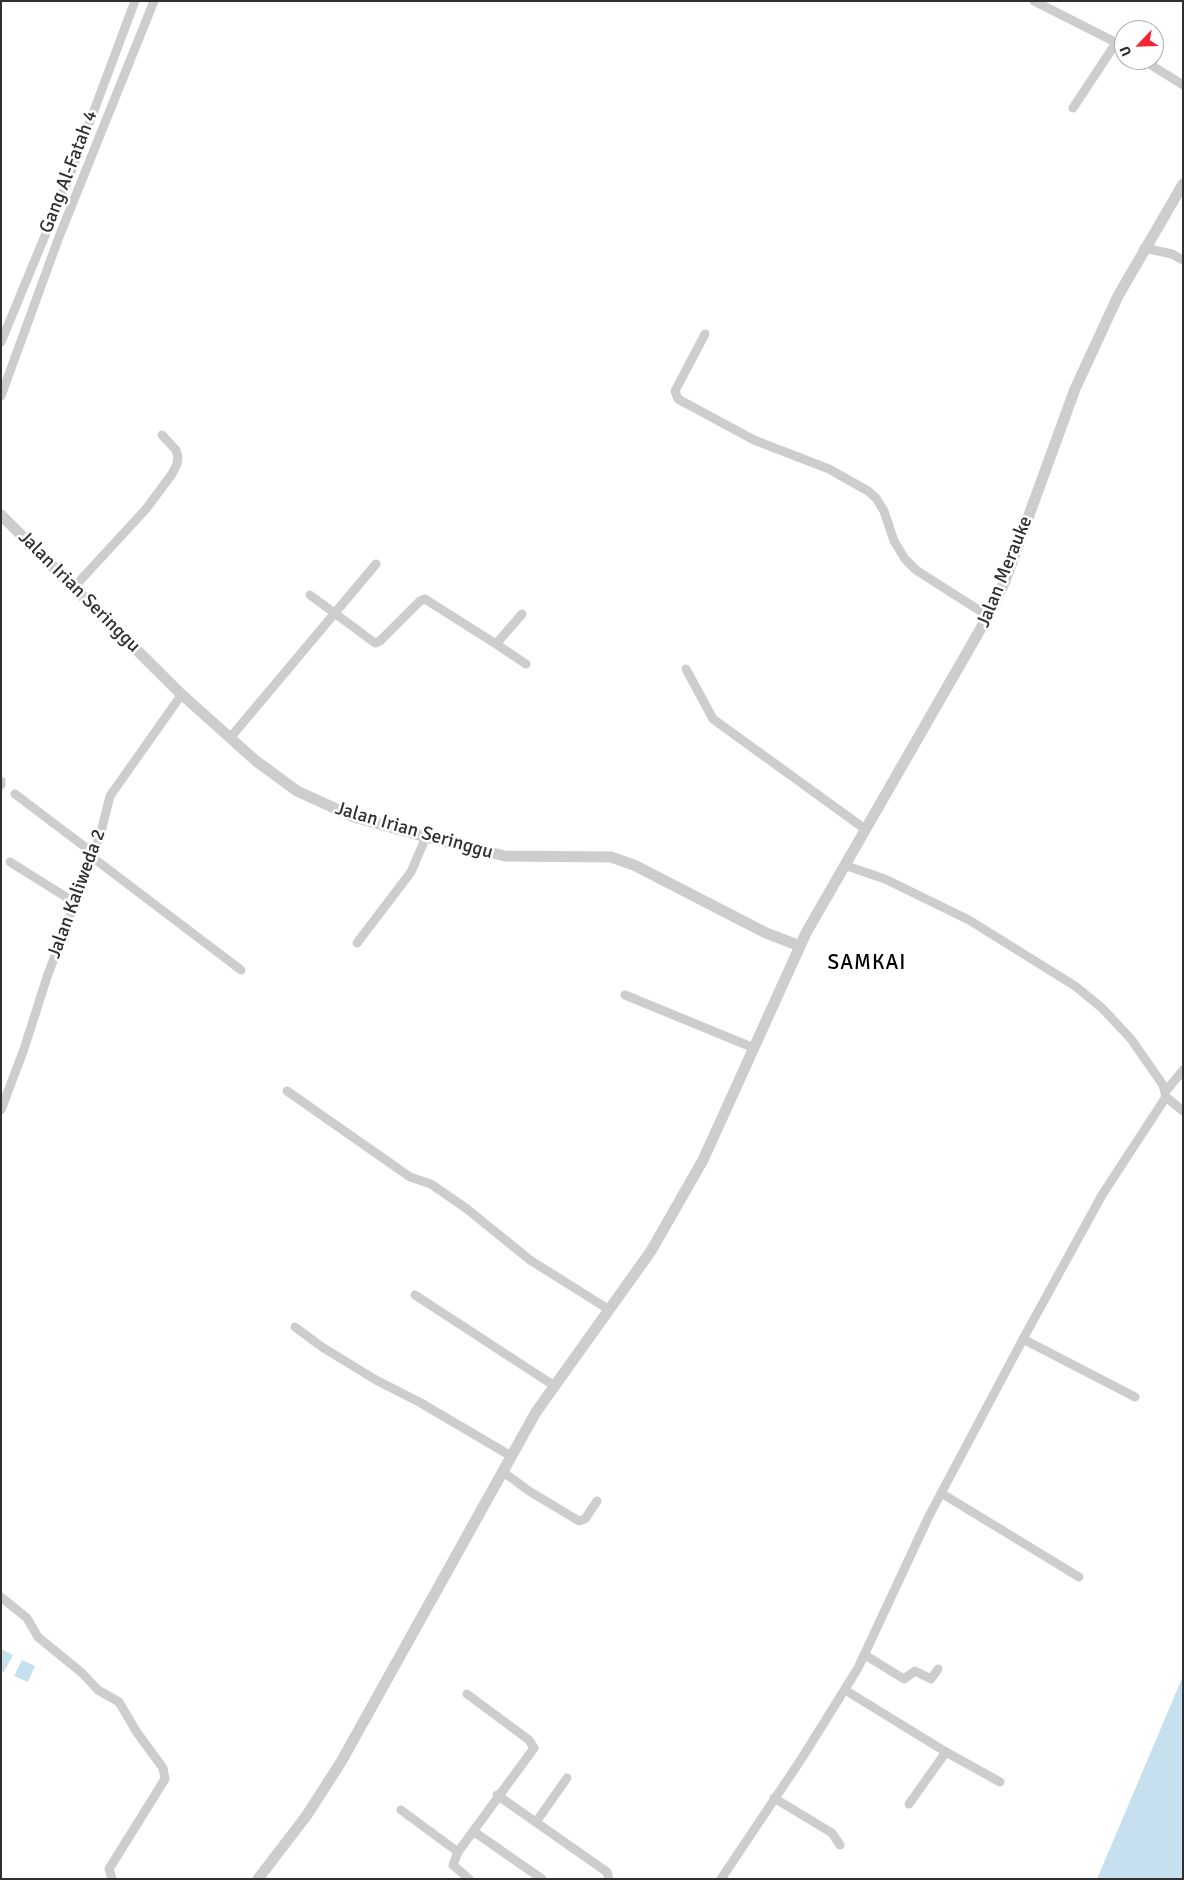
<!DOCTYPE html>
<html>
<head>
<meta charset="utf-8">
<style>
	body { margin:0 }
	#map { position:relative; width:1184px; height:1880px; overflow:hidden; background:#fff; font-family:Signika,sans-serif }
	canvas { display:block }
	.frame { position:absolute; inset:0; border:2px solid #303030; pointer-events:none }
	.north { position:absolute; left:1114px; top:20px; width:50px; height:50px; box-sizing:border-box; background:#fff; border:1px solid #acacac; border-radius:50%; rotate:246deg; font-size:14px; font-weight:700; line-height:20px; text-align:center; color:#303030 }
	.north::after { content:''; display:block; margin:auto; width:18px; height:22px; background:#f62332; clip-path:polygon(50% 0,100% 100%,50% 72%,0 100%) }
</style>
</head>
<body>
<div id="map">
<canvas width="1184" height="1880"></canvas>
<div class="frame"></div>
<div class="north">U</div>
</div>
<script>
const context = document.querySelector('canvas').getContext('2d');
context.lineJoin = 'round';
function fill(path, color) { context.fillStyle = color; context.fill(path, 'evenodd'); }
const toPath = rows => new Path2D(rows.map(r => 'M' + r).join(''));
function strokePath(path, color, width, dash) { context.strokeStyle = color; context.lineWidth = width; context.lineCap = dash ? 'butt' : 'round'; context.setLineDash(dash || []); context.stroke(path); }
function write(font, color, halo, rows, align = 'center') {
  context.font = font + ' Signika,sans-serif'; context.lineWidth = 5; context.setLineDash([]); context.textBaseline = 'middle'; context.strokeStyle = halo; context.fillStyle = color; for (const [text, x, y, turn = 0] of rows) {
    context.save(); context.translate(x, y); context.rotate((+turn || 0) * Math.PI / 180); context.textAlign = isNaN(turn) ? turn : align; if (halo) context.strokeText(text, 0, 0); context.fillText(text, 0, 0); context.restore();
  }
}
const water = toPath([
	[1,1649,13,1655,4,1672,1,1671],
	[22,1660,35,1666,28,1682,14,1676],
	[1183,1676,1183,1879,1097,1879]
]);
const minor = toPath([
	[1034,1,1119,44],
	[1143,60,1183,85],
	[1073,108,1112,49,1116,44,1121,45],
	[1144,248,1172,254,1183,260],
	[705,334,675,391,678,399,754,440,829,469,868,491,876,498,884,511,894,541,905,559,916,570,988,616],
	[1,342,68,180,135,1],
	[1,396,59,237,154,1],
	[75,586,146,509,172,474,177,464,178,457,176,450,162,435],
	[310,595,375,643,380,641,420,601,425,599,496,644,522,614],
	[496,644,526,664],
	[686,669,713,719,865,829],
	[230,738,376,564],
	[1,781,1,785],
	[15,794,93,853],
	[92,857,241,970],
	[10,862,74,902],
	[357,943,411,872,426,837],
	[625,995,754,1048],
	[287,1091,410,1177,431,1184,467,1209,530,1260,608,1309],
	[1166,1091,1183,1070],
	[1166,1097,1183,1111],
	[1,1110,24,1049,47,977,100,836,110,796,182,694],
	[415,1295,553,1385],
	[295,1327,322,1347,376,1380,421,1403,511,1456],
	[1023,1339,1135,1397],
	[502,1471,529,1491,579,1521,585,1519,597,1501],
	[941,1493,1079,1577],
	[1,1597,27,1618,38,1637,82,1673,98,1690,119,1702,136,1731,163,1768,165,1779,109,1869,112,1879],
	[865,1655,904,1679,915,1671,931,1679,938,1669],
	[845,1690,946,1752],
	[467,1694,529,1740,534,1748,458,1852,453,1865,469,1879],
	[497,1795,607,1872,609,1879],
	[774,1798,832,1833,840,1845],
	[909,1804,946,1752,1000,1782],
	[401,1810,458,1852],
	[536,1822,567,1778],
	[473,1831,542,1879],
	[721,1879,802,1758,858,1668,929,1516,1023,1339,1102,1195,1166,1097,1163,1085,1131,1039,1102,1008,1075,986,969,920,885,879,844,865]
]);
const tertiary = toPath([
	[1,515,179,692,256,761,297,791,354,817,426,837,505,856,611,857,634,865,766,933,800,946],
	[258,1879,307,1815,341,1762,536,1412,651,1251,703,1160,806,933,988,616,1005,581,1075,389,1118,296,1183,184]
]);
const streetNames = [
	["Gang Al-Fatah 4",69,172,-69],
	["Jalan Merauke",1005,572,-68],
	["Jalan Irian Seringgu",79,592,45],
	["Jalan Irian Seringgu",414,831,16],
	["Jalan Kaliweda 2",77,894,-70]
];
const quarterNames = [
	["SAMKAI",867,963]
];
fill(water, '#c7e0f0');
strokePath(minor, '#cdcdcd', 9);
strokePath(tertiary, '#cdcdcd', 11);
write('19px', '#303030', '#fff', streetNames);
context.letterSpacing = '1px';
write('21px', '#000', '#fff', quarterNames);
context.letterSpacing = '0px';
</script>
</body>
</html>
